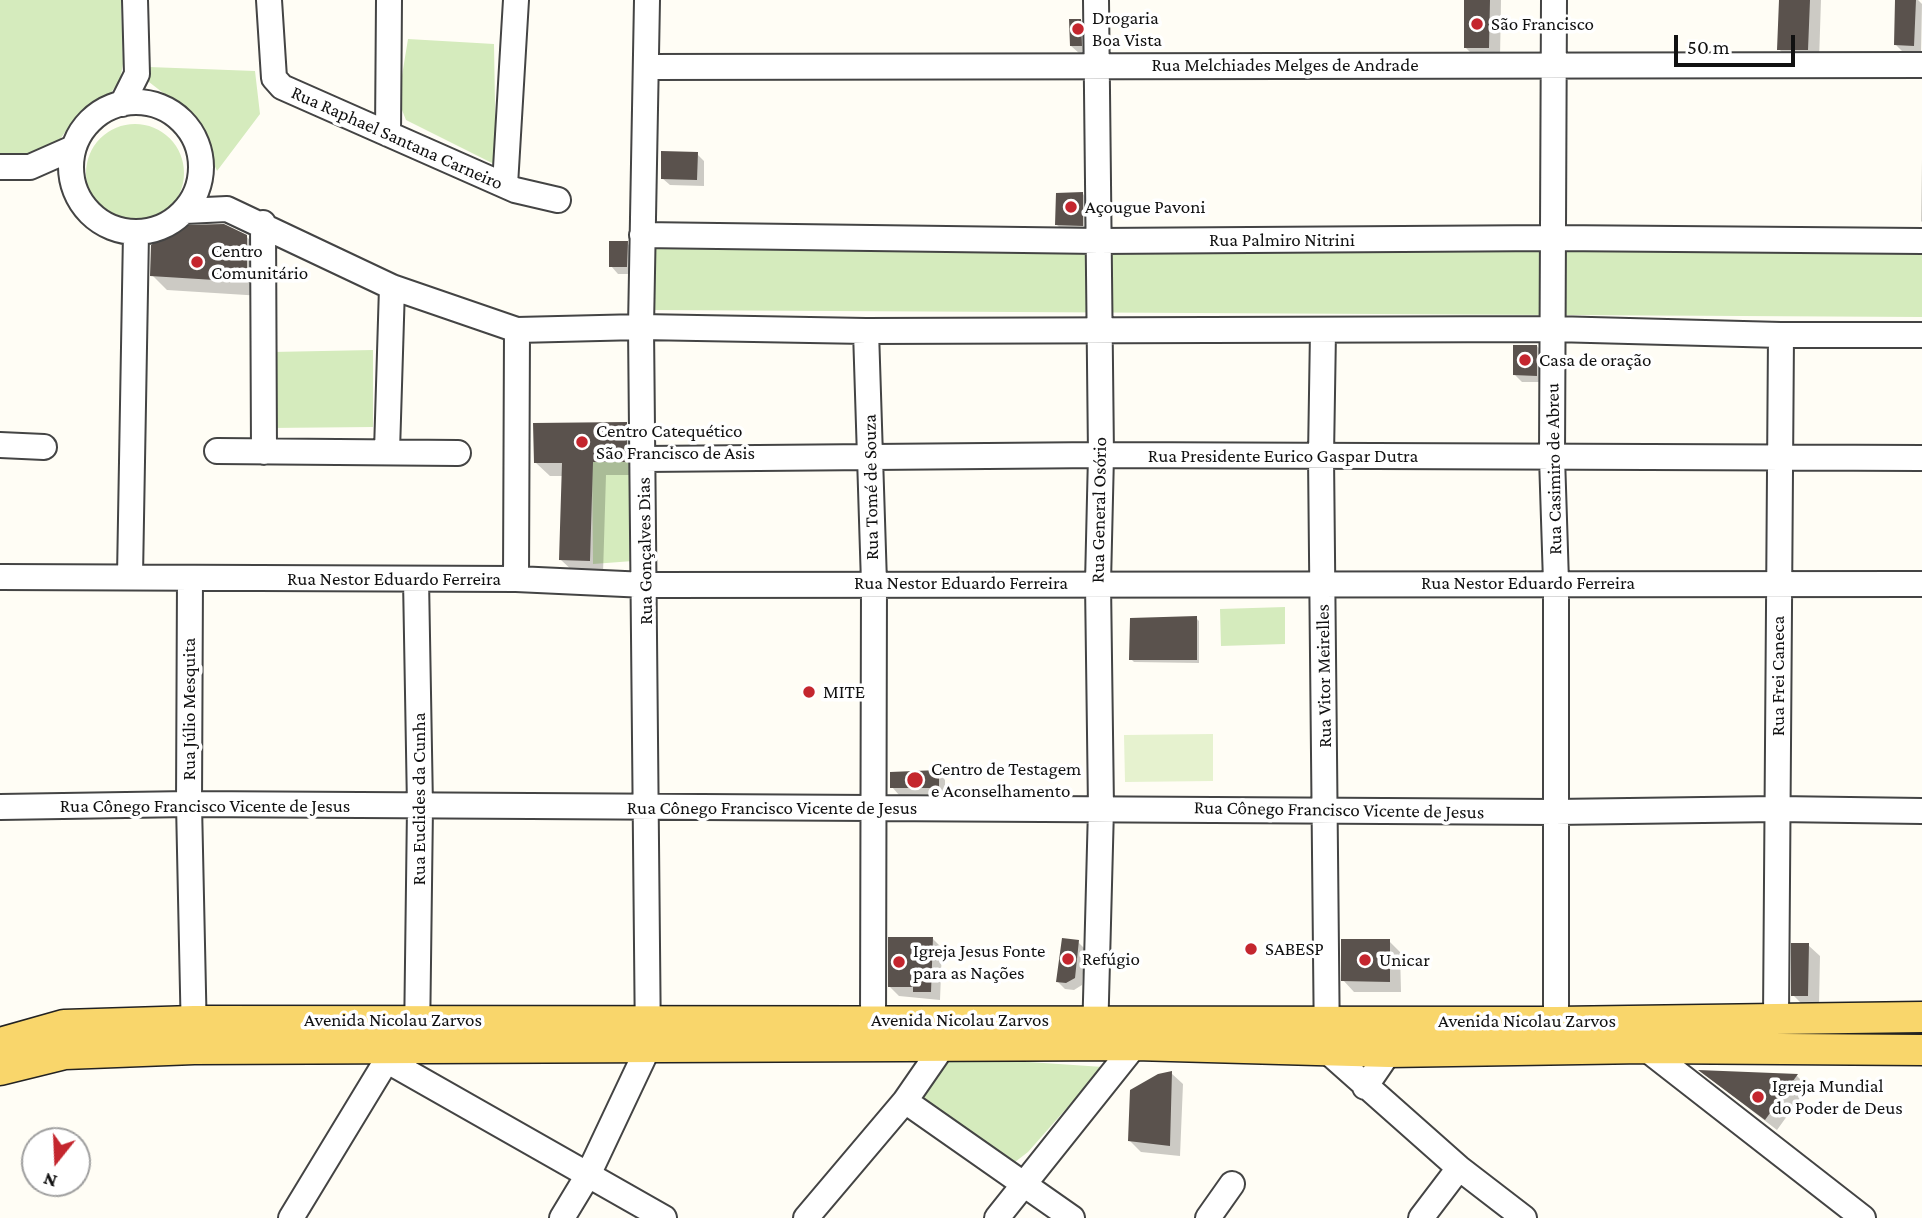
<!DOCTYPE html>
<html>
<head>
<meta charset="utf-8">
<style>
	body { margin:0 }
	#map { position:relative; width:1922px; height:1218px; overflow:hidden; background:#fffdf5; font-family:"Crimson Pro",serif }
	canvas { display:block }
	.north { position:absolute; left:21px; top:1127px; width:70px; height:70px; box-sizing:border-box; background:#fff; border:2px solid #a0a0a0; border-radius:50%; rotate:198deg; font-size:19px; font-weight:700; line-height:28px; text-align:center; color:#111 }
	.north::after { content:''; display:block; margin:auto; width:24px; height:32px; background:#c4262e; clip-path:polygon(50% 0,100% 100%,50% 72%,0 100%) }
	.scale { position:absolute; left:1674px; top:35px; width:121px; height:32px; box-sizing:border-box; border:4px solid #111; border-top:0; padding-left:9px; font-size:21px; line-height:24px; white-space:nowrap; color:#111; -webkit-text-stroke:5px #fff; paint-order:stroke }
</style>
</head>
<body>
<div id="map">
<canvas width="1922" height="1218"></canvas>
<div class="north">N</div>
<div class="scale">50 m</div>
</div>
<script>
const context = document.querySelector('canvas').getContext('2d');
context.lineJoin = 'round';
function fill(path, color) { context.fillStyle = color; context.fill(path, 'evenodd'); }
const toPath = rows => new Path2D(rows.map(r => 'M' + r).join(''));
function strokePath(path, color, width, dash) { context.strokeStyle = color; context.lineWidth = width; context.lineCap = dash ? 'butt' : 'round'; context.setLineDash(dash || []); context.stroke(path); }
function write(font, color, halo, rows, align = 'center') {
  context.font = font + ' "Crimson Pro",serif'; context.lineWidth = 7; context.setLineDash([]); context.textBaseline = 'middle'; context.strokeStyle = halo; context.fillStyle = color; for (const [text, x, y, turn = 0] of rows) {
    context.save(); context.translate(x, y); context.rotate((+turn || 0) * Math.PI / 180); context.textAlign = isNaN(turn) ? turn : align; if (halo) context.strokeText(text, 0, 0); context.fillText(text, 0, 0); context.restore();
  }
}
const green = toPath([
	[0,0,121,0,123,64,120,80,110,94,77,115,56,145,35,156,0,155],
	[408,39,494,44,496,165,406,120,398,100],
	[149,67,255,71,260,114,217,171,193,116,149,82],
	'86 173a49 49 0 1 1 98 0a49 49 0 1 1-98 0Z',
	[1091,228,1922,229,1922,317,651,310,649,239],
	[373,350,373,427,268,428,272,352],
	[592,462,632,462,633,561,593,564],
	[1285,607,1285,644,1221,646,1220,609],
	[940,1056,1103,1067,1028,1152,1015,1162,921,1098]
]);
const pitch = toPath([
	[1213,734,1213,781,1125,782,1124,735]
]);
const shadow = toPath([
	[1466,0,1501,0,1500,58,1477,59,1465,47],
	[1781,0,1821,0,1819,61,1790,61,1779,49],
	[1897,0,1918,0,1922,4,1921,52,1903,52,1896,45],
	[1081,20,1088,28,1088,53,1079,53,1071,46],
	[697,154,704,161,704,186,670,185,662,178],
	[1922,159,1922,222,1921,221],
	[1083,194,1090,202,1089,232,1064,232,1057,225],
	[246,236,261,252,262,296,167,290,152,275],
	[627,243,634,250,634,274,618,274,611,266],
	[1537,346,1544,354,1544,382,1522,382,1515,375],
	[626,424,640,437,640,475,606,475,603,574,575,573,561,560,564,476,550,476,536,463],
	[1196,618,1199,621,1199,663,1134,662,1131,659],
	[938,772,945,780,945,794,899,795,892,787],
	[933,939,942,948,940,1000,899,996,890,987],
	[1389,941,1400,952,1401,992,1354,992,1343,980],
	[1078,942,1085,949,1082,985,1074,990,1065,989,1058,982],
	[1808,945,1820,956,1819,1006,1804,1006,1793,995],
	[1702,1072,1797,1076,1808,1087,1777,1130],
	[1171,1073,1183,1084,1180,1156,1141,1152,1130,1141]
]);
const building = toPath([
	[1464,0,1490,0,1489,48,1464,48],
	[1779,0,1810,0,1808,50,1777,50],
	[1895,0,1916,0,1914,46,1894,45],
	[1069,19,1081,19,1082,46,1070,46],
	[661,151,698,152,697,180,661,179],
	[1083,192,1083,226,1055,225,1056,193],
	[224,224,247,235,247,282,150,276,151,245,182,225],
	[609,241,628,241,627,267,609,267],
	[1513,345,1537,345,1537,376,1513,375],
	[627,422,627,462,593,462,590,561,559,560,562,463,534,463,533,423],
	[1197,616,1197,660,1129,660,1130,618],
	[939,770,939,788,890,788,890,772],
	[888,937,933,937,931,992,913,992,913,987,888,987],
	[1062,938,1079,940,1075,978,1066,983,1056,982],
	[1341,939,1390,939,1390,982,1341,981],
	[1791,943,1809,943,1808,996,1791,996],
	[1698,1070,1798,1074,1765,1120],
	[1172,1071,1170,1146,1128,1141,1130,1090,1158,1074]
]);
const minor = toPath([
	[269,0,274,78,282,87,515,190,558,200],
	[1554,0,1552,457,1556,582,1556,1022],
	[647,67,1922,65],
	'71 167a65 65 0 1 1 130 0a65 65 0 1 1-130 0Z',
	[122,104,137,74,135,0],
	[388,134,389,0],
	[0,167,30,167,73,148],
	[505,185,516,0],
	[185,211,227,209,392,287,517,330,641,327,866,331,1553,329,1781,335,1922,335],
	[263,223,264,452],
	[642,235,1099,241,1553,238,1922,241],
	[866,331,874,583,873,1021],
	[1323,331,1321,456,1327,1051,1459,1168,1524,1218],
	[0,445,44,447],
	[217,451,458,453],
	[387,451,392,287],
	[644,459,1101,455,1922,458],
	[130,576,136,233],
	[0,577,516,579,646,585,1922,584],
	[190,578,189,804,194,1038],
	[416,579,420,807,417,1040],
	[516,579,517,330],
	[0,807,189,804,1555,812,1777,809,1922,811],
	[1776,1017,1781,335],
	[1095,1038,1101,808,1098,583,1101,455,1096,0],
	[1645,1048,1863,1218],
	[386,1060,664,1218],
	[1365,1087,1389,1052],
	[905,1101,1072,1218],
	[291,1218,393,1050],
	[562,1218,588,1175,648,1048,641,327,647,0],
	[806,1218,905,1101,943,1046],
	[997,1218,1135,1045],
	[1208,1218,1232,1184],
	[1421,1218,1459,1168]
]);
const major = toPath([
	[0,1043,64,1025,194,1021,1556,1022,1922,1017],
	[0,1070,65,1054,194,1049,1135,1045,1389,1052,1645,1048,1922,1050]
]);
const markers = [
	[1477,24,7,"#c4262e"],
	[1078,29,7,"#c4262e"],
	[1071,207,7,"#c4262e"],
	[197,262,7,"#c4262e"],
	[1525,360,7,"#c4262e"],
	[582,442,7,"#c4262e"],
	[809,692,7,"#c4262e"],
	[915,780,9,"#c4262e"],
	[1251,949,7,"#c4262e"],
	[1068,959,7,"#c4262e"],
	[1365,960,7,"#c4262e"],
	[899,962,7,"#c4262e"],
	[1758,1097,7,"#c4262e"]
];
const poiNames = [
	["Drogaria",1092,18],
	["Boa Vista",1092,40],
	["São Francisco",1491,24],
	["Açougue Pavoni",1085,207],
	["Centro",211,251],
	["Comunitário",211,273],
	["Casa de oração",1539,360],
	["Centro Catequético",596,431],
	["São Francisco de Asis",596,453],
	["MITE",823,692],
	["Centro de Testagem",931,769],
	["e Aconselhamento",931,791],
	["SABESP",1265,949],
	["Igreja Jesus Fonte",913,951],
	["para as Nações",913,973],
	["Refúgio",1082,959],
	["Unicar",1379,960],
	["Igreja Mundial",1772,1086],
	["do Poder de Deus",1772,1108]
];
const streetNames = [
	["Rua Melchiades Melges de Andrade",1285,65],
	["Rua Raphael Santana Carneiro",397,138,24],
	["Rua Palmiro Nitrini",1282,240],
	["Rua Presidente Eurico Gaspar Dutra",1283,456],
	["Rua Casimiro de Abreu",1554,469,-91],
	["Rua Tomé de Souza",871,487,-91],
	["Rua General Osório",1099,510,-89],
	["Rua Gonçalves Dias",645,551,-91],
	["Rua Nestor Eduardo Ferreira",394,579],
	["Rua Nestor Eduardo Ferreira",961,583],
	["Rua Nestor Eduardo Ferreira",1528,583],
	["Rua Vitor Meirelles",1324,676,-91],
	["Rua Frei Caneca",1778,676,-90],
	["Rua Júlio Mesquita",189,709,-90],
	["Rua Euclides da Cunha",419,799,-90],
	["Rua Cônego Francisco Vicente de Jesus",205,806],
	["Rua Cônego Francisco Vicente de Jesus",772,808],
	["Rua Cônego Francisco Vicente de Jesus",1339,810,1],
	["Avenida Nicolau Zarvos",393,1020],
	["Avenida Nicolau Zarvos",960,1020],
	["Avenida Nicolau Zarvos",1527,1021]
];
fill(green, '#d5ebbd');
fill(pitch, '#e6f2cf');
fill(shadow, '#0003');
fill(building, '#5a524d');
strokePath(minor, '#444', 28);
strokePath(major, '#222', 33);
strokePath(minor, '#fff', 24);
strokePath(major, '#f9d66b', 30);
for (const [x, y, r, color] of markers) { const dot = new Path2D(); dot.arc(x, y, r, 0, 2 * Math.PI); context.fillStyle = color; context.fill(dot); strokePath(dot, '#fff', 2.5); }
write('19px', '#111', '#fff', poiNames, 'left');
write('19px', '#111', '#fff', streetNames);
</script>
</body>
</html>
